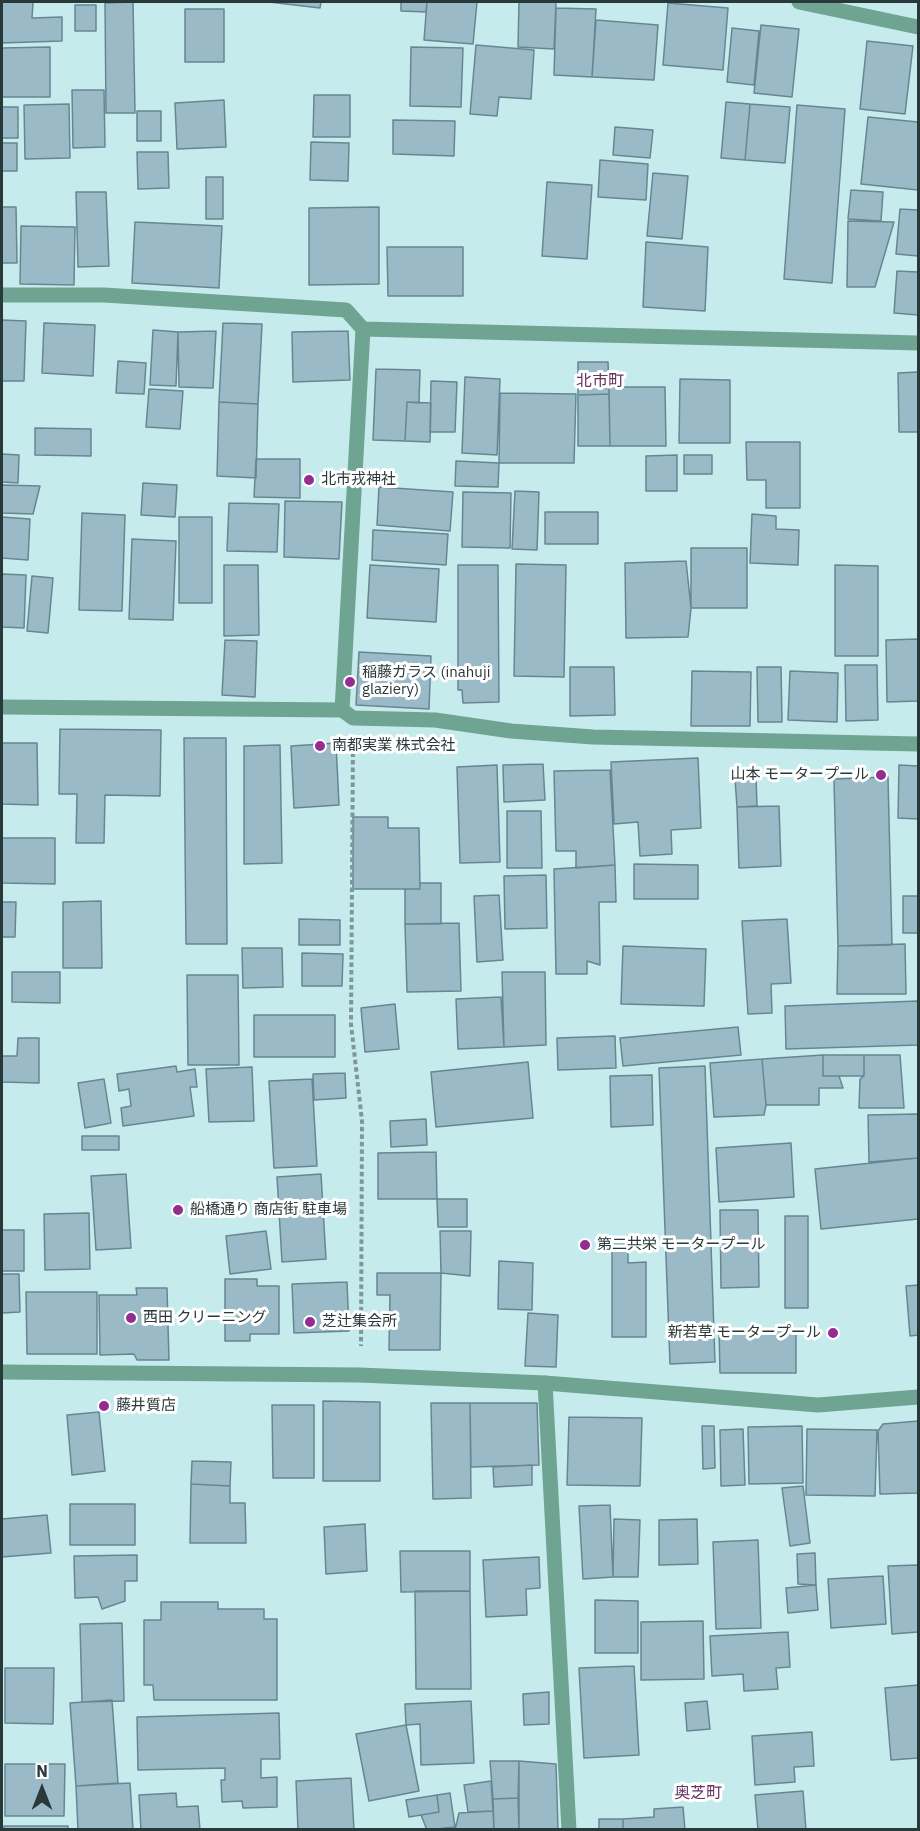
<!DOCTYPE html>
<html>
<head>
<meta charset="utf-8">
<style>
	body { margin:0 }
	#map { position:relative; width:920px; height:1831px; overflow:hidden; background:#c6ebec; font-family:"IBM Plex Sans",sans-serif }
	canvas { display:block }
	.frame { position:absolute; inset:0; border:3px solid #293838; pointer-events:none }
	.north { position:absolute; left:12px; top:1759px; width:60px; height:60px; -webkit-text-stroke:4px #fff; paint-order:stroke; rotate:0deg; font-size:16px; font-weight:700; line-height:24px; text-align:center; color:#293838 }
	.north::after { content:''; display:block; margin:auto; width:21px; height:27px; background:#293838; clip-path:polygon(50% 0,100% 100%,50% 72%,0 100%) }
</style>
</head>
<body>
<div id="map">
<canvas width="920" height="1831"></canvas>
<div class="frame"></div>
<div class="north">N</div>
</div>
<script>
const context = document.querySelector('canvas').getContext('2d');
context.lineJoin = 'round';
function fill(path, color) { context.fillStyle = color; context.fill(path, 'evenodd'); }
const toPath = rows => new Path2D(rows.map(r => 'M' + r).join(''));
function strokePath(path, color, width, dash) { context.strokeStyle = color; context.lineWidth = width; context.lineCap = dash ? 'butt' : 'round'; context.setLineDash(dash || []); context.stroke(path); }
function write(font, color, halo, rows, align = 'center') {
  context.font = font + ' "IBM Plex Sans","Noto Sans JP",sans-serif'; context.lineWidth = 6; context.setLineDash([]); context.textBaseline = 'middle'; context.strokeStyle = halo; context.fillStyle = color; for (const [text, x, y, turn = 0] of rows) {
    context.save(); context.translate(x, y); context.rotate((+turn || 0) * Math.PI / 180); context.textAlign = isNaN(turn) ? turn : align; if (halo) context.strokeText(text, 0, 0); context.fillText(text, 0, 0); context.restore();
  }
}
const building = toPath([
	[2,2,33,2,32,18,62,17,62,41,2,43,2,2],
	[133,2,135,113,106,113,105,3,133,2],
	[269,2,321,2,320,8,269,2],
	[401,2,427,2,426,12,401,11,401,2],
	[427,2,477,2,473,44,424,40,427,2],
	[519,2,556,2,554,49,518,47,519,2],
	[668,3,728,8,723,70,663,65,668,3],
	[75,5,96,5,96,31,75,31,75,5],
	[556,8,596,9,592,77,554,75,556,8],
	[185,9,224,9,224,62,185,62,185,9],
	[596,20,658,25,654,80,592,77,596,20],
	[761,25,799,29,792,97,754,93,761,25],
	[732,28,759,31,754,85,727,82,732,28],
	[867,41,913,46,905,114,860,109,867,41],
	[476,45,534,50,531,99,499,97,497,116,470,114,476,45],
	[50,47,50,97,2,97,2,48,50,47],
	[411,47,463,48,461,107,410,106,411,47],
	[72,90,104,90,105,147,73,148,72,90],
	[314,95,350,95,350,137,313,137,314,95],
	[224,100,226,147,177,149,175,103,224,100],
	[726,102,750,104,745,160,721,158,726,102],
	[69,104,70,158,25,159,24,105,69,104],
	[750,104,790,107,785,163,745,160,750,104],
	[797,105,845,109,832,283,784,279,797,105],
	[2,107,18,107,18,138,2,138,2,107],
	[137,111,161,111,161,141,137,141,137,111],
	[868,117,918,122,918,190,861,184,868,117],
	[393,120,455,121,454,156,393,154,393,120],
	[615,127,653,130,650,158,613,155,615,127],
	[311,142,349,143,348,181,310,180,311,142],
	[2,143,17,143,17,171,2,171,2,143],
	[137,152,168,152,169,188,138,189,137,152],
	[600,160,648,164,646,200,598,197,600,160],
	[653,173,688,176,682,239,647,236,653,173],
	[206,177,223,177,223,219,206,219,206,177],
	[547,182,592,185,587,259,542,256,547,182],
	[851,190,883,192,881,221,848,219,851,190],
	[76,192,106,192,109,266,78,267,76,192],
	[2,207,16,207,17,263,2,263,2,207],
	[379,207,379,284,309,285,309,208,379,207],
	[900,209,918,210,918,256,896,254,900,209],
	[848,221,894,222,875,287,847,287,848,221],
	[135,222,222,226,219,288,132,283,135,222],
	[21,226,75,227,74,285,20,284,21,226],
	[646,242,708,247,705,311,643,307,646,242],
	[387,247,463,247,463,296,388,296,387,247],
	[897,271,918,272,918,315,894,313,897,271],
	[2,320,26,321,24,381,2,381,2,320],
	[44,323,95,325,93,376,42,373,44,323],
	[223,323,262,324,258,404,219,402,223,323],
	[153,330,178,332,176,386,150,385,153,330],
	[216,331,213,388,179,387,178,332,216,331],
	[348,331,350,380,293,382,292,332,348,331],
	[118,361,146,363,144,394,116,393,118,361],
	[578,362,608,362,609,394,578,395,578,362],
	[376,369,420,370,419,403,407,402,405,441,373,440,376,369],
	[918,372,918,432,899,432,898,373,918,372],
	[465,377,500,379,497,455,462,453,465,377],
	[680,379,730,380,730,443,679,443,680,379],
	[431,381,457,382,455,432,430,432,431,381],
	[609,387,665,387,666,446,610,446,609,387],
	[149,389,183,391,180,429,146,427,149,389],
	[500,393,576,394,574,463,499,463,500,393],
	[609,394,610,446,578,446,578,395,609,394],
	[219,402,258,404,256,478,217,476,219,402],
	[407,402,431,403,430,442,405,441,407,402],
	[35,428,91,429,91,456,35,455,35,428],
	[746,442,800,442,800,508,766,508,766,480,747,480,746,442],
	[2,454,19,455,18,483,2,482,2,454],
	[677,455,677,491,646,491,646,456,677,455],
	[684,455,712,455,712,474,684,474,684,455],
	[256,459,300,459,300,498,254,497,256,459],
	[456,461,499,463,498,487,455,486,456,461],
	[143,483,177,485,175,517,141,515,143,483],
	[2,485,40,486,33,514,2,513,2,485],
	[379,487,453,492,450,531,377,525,379,487],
	[515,491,539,492,537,550,512,549,515,491],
	[463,492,511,493,510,548,462,547,463,492],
	[285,501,342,502,339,559,284,557,285,501],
	[229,503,279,504,277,552,227,551,229,503],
	[545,512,598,512,598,544,545,544,545,512],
	[82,513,125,515,122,611,79,610,82,513],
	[752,514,776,516,776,529,799,530,798,565,750,563,752,514],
	[2,517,30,519,28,560,2,558,2,517],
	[179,517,212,517,212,603,179,603,179,517],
	[373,530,448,534,446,565,372,560,373,530],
	[132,539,176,541,173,620,129,619,132,539],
	[691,548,747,548,747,608,691,608,691,548],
	[686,561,691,608,688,637,626,638,625,563,686,561],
	[516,564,566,565,564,677,514,676,516,564],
	[224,565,258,565,259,635,224,636,224,565],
	[370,565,439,569,436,622,367,618,370,565],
	[458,565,498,565,499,702,463,703,462,690,458,690,458,565],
	[835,565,878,566,878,656,835,656,835,565],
	[2,574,26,575,24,628,2,627,2,574],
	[32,576,53,578,48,633,27,631,32,576],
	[918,639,918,701,887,702,886,640,918,639],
	[225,640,257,641,255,697,222,695,225,640],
	[359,652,431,656,429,709,356,705,359,652],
	[845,665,877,665,878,720,846,721,845,665],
	[570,667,614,667,615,715,570,716,570,667],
	[757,667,781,667,782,722,758,722,757,667],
	[692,671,751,672,750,726,691,726,692,671],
	[790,671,838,673,837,722,788,720,790,671],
	[60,729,161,730,160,796,105,795,104,843,76,843,77,794,59,794,60,729],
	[184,738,226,738,227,944,186,944,184,738],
	[2,743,37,743,38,805,2,804,2,743],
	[336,743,339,805,294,808,291,746,336,743],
	[280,745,282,863,244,864,244,746,280,745],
	[698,758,701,828,671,830,672,854,640,856,638,822,614,824,611,762,698,758],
	[543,764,545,800,504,802,503,765,543,764],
	[497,765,500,862,460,863,457,767,497,765],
	[899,765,918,766,918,819,898,818,899,765],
	[610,770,615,865,576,868,576,851,556,851,554,771,610,770],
	[756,777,757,806,737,807,735,779,756,777],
	[888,777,892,945,838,946,834,779,888,777],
	[779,806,781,866,739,868,737,807,779,806],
	[507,811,541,811,542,868,507,868,507,811],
	[353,817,388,817,388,828,419,828,420,889,353,889,353,817],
	[2,838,55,838,55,884,2,883,2,838],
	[634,864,698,865,698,899,634,899,634,864],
	[615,865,616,902,599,902,600,965,587,961,587,974,556,974,554,869,615,865],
	[546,875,547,928,505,929,504,876,546,875],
	[420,883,441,883,441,924,405,924,405,889,420,889,420,883],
	[499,895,503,960,477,962,474,896,499,895],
	[903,896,918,896,918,933,903,933,903,896],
	[101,901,102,968,63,968,63,902,101,901],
	[2,902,16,902,15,937,2,937,2,902],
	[299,919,340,920,340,945,299,945,299,919],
	[787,919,791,983,771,984,772,1013,748,1014,742,921,787,919],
	[459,923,461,991,407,992,405,924,459,923],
	[905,944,906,994,837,994,838,946,905,944],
	[623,946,706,949,704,1006,621,1004,623,946],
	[242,948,282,948,283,987,243,988,242,948],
	[302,953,343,954,342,986,302,986,302,953],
	[12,972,60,972,60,1003,12,1002,12,972],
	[502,972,545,972,546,1045,504,1047,502,972],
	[187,975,238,975,239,1065,188,1065,187,975],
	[501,997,504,1047,458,1049,456,999,501,997],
	[918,1001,918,1045,786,1049,785,1006,918,1001],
	[395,1004,399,1049,365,1052,361,1008,395,1004],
	[254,1015,335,1015,335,1057,254,1057,254,1015],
	[738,1027,741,1055,623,1066,620,1038,738,1027],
	[615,1036,616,1068,558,1070,557,1038,615,1036],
	[2,1038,2,1056,17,1056,18,1038,39,1038,39,1083,2,1082,2,1038],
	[823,1055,864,1055,864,1076,823,1076,823,1055],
	[823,1055,823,1076,839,1076,843,1088,819,1088,819,1105,766,1105,762,1059,823,1055],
	[864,1055,900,1055,904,1108,859,1108,860,1079,864,1076,864,1055],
	[762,1059,766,1105,764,1115,714,1117,710,1063,762,1059],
	[528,1062,533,1118,436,1127,431,1072,528,1062],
	[176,1066,177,1072,195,1069,197,1087,190,1087,194,1116,123,1126,121,1108,131,1106,129,1089,119,1091,117,1074,176,1066],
	[705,1066,715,1362,670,1364,659,1068,705,1066],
	[252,1067,254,1121,209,1122,206,1069,252,1067],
	[345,1073,346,1098,314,1100,313,1074,345,1073],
	[652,1075,653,1125,611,1127,610,1076,652,1075],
	[104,1079,111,1123,85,1128,78,1083,104,1079],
	[312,1079,317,1166,274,1168,269,1081,312,1079],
	[918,1114,918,1158,869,1162,868,1115,918,1114],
	[426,1119,427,1145,391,1147,390,1121,426,1119],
	[82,1136,119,1136,119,1150,82,1150,82,1136],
	[791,1143,794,1197,719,1202,716,1148,791,1143],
	[436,1152,437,1199,378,1199,378,1153,436,1152],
	[918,1158,918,1219,821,1229,815,1169,918,1158],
	[126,1174,131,1248,96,1250,91,1176,126,1174],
	[321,1174,326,1259,282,1262,277,1177,321,1174],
	[437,1199,467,1199,467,1227,438,1227,437,1199],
	[720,1210,758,1210,759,1287,721,1288,720,1210],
	[89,1213,90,1269,45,1270,44,1214,89,1213],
	[785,1216,808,1216,808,1308,785,1308,785,1216],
	[2,1230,24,1230,24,1271,2,1271,2,1230],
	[266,1231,271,1269,230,1274,226,1236,266,1231],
	[440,1231,471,1231,470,1276,441,1273,440,1231],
	[612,1241,628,1241,628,1263,646,1262,646,1337,612,1337,612,1241],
	[499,1261,533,1263,532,1310,498,1309,499,1261],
	[377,1273,441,1273,440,1350,389,1350,390,1295,377,1295,377,1273],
	[2,1274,19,1274,20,1312,2,1313,2,1274],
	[225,1279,257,1279,257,1286,279,1286,279,1334,250,1334,250,1341,225,1341,225,1279],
	[347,1282,349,1331,294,1333,292,1284,347,1282],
	[918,1285,918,1335,910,1336,906,1286,918,1285],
	[136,1288,167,1288,169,1360,137,1360,134,1354,100,1355,99,1295,137,1295,136,1288],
	[26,1292,97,1292,97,1354,27,1354,26,1292],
	[528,1313,558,1315,556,1367,525,1366,528,1313],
	[796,1329,796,1373,720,1373,719,1330,796,1329],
	[323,1401,380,1402,380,1481,323,1481,323,1401],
	[431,1403,470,1403,471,1498,433,1499,431,1403],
	[470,1403,537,1403,539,1465,471,1467,470,1403],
	[272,1405,314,1405,314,1478,273,1478,272,1405],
	[99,1412,105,1471,72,1475,67,1415,99,1412],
	[569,1417,642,1418,640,1486,567,1485,569,1417],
	[918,1421,918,1493,880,1494,878,1431,883,1424,918,1421],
	[702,1426,714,1426,715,1468,703,1469,702,1426],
	[802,1426,803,1483,749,1484,748,1427,802,1426],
	[743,1429,745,1485,721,1486,720,1430,743,1429],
	[807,1429,877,1430,875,1496,806,1495,807,1429],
	[192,1461,231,1462,230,1486,191,1484,192,1461],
	[532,1465,532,1485,494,1487,493,1467,532,1465],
	[191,1484,230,1486,230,1503,245,1503,246,1543,190,1543,191,1484],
	[803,1486,810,1543,790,1546,782,1488,803,1486],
	[70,1504,135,1504,135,1545,70,1545,70,1504],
	[610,1505,613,1577,583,1579,579,1506,610,1505],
	[47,1515,51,1553,2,1557,2,1519,47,1515],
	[614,1519,640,1520,638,1577,613,1577,614,1519],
	[697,1519,698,1564,659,1565,659,1520,697,1519],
	[365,1524,367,1571,326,1574,324,1527,365,1524],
	[758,1540,761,1628,716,1629,713,1542,758,1540],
	[400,1551,470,1551,470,1591,401,1592,400,1551],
	[815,1553,816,1585,798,1584,797,1554,815,1553],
	[137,1555,137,1581,125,1581,125,1601,102,1609,98,1597,75,1598,74,1556,137,1555],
	[539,1557,540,1588,526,1589,527,1615,486,1617,483,1560,539,1557],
	[918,1565,918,1632,892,1634,888,1566,918,1565],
	[883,1576,886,1624,831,1628,828,1579,883,1576],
	[816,1585,818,1610,788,1613,786,1588,816,1585],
	[415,1591,470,1591,471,1689,416,1689,415,1591],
	[595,1600,638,1601,638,1653,595,1653,595,1600],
	[161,1602,218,1602,218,1609,264,1609,264,1619,277,1619,277,1700,154,1700,153,1685,144,1685,144,1620,161,1620,161,1602],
	[703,1621,704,1679,641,1680,641,1622,703,1621],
	[122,1623,124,1701,82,1702,80,1624,122,1623],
	[788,1632,790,1667,776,1668,778,1689,744,1691,743,1674,712,1676,710,1636,788,1632],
	[634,1666,639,1755,584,1758,579,1668,634,1666],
	[5,1668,54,1668,53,1724,5,1723,5,1668],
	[918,1685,918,1758,891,1760,885,1688,918,1685],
	[549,1692,549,1724,524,1725,523,1694,549,1692],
	[112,1700,118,1783,76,1786,70,1703,112,1700],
	[471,1701,474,1763,421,1765,420,1724,406,1725,405,1704,471,1701],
	[707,1701,710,1729,687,1731,685,1703,707,1701],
	[279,1713,280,1759,261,1759,261,1778,277,1777,277,1807,243,1808,242,1801,222,1802,221,1780,225,1780,225,1768,138,1770,137,1717,279,1713],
	[406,1725,419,1791,369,1801,356,1734,406,1725],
	[812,1732,814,1766,794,1767,795,1782,755,1785,752,1736,812,1732],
	[490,1761,519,1761,518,1798,493,1799,490,1761],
	[519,1761,556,1764,558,1830,519,1830,519,1761],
	[5,1764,65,1764,64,1816,5,1816,5,1764],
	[351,1778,354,1830,298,1830,296,1781,351,1778],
	[491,1781,493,1811,468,1812,464,1785,491,1781],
	[130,1783,133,1830,78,1830,76,1786,130,1783],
	[803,1791,806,1830,758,1830,755,1795,803,1791],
	[176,1793,177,1807,198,1806,200,1830,141,1830,139,1795,176,1793],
	[450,1793,455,1827,427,1830,421,1815,439,1812,437,1795,450,1793],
	[437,1795,439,1812,409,1817,406,1800,437,1795],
	[518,1798,519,1830,494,1830,493,1799,518,1798],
	[683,1807,685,1830,623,1830,623,1819,654,1817,654,1809,683,1807],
	[493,1811,494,1830,455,1830,459,1813,493,1811],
	[599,1819,623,1819,623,1830,599,1830,599,1819],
	[4,1826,68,1826,68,1830,4,1830,4,1826]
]);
const path = toPath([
	[353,745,351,1024,362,1121,361,1346]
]);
const service = toPath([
	[545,1383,569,1830]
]);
const minor = toPath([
	[799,2,918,27],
	[2,295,104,295,346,310,363,329,918,343],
	[2,707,342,710,353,718,435,720,511,731,593,737,918,744],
	[342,710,363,329],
	[2,1372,360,1375,545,1383,818,1405,918,1397]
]);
const markers = [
	[309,480,6,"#942d91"],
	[350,682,6,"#942d91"],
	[320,746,6,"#942d91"],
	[881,775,6,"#942d91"],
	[178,1210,6,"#942d91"],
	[585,1245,6,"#942d91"],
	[131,1318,6,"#942d91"],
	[310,1322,6,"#942d91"],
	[833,1333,6,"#942d91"],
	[104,1406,6,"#942d91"]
];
const poiNames = [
	["北市戎神社",321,480],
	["稲藤ガラス (inahuji",362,673],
	["glaziery)",362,690],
	["南都実業 株式会社",332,746],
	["山本 モータープール",869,775,"right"],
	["船橋通り 商店街 駐車場",190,1210],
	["第二共栄 モータープール",597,1245],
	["西田 クリーニング",143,1318],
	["芝辻集会所",322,1322],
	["新若草 モータープール",821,1333,"right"],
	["藤井質店",116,1406]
];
const neighbourhoodNames = [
	["北市町",600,381],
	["奥芝町",698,1793]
];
fill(building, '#9abac7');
strokePath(building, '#678692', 1.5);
strokePath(path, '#7e9899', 4, [4.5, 3]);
strokePath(service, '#6fa492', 15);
strokePath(minor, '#6fa492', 15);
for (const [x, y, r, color] of markers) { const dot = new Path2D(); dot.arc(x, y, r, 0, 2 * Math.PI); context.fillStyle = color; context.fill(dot); strokePath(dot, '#fff', 2); }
write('15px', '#293838', '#fff', poiNames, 'left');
write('16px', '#663363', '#fff', neighbourhoodNames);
</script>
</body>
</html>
